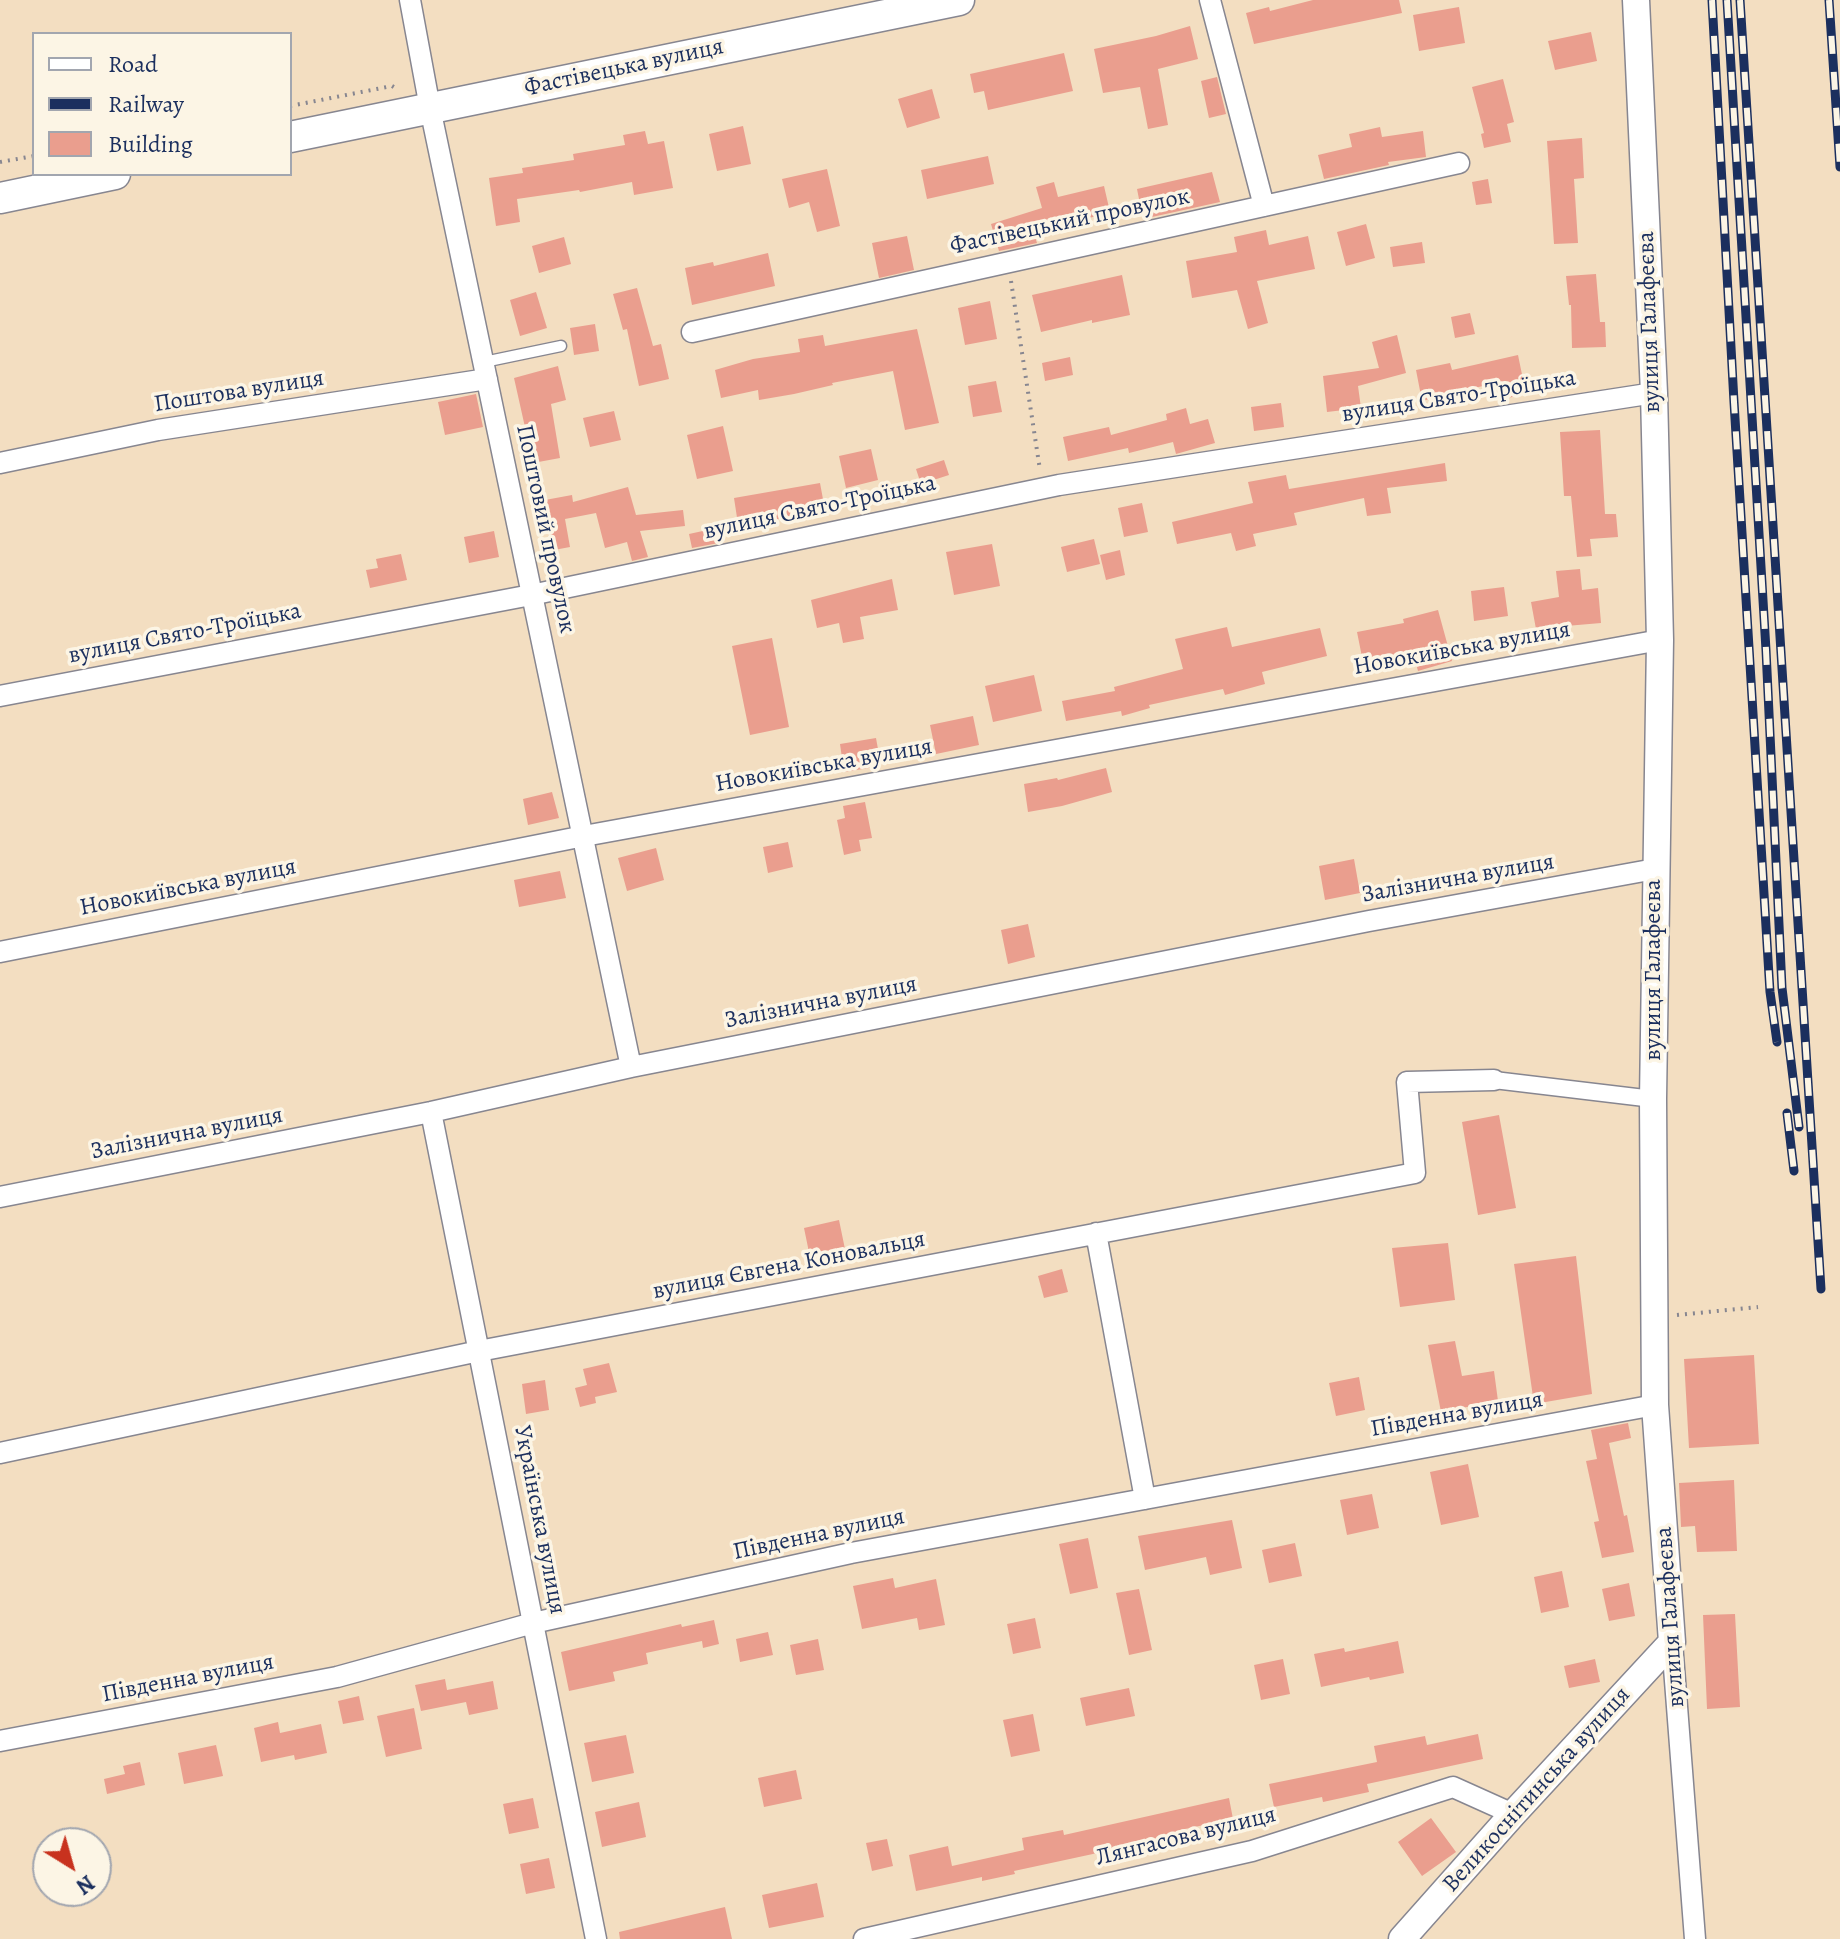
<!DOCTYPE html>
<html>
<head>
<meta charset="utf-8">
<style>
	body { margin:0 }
	#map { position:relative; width:1840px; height:1939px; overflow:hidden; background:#f3dec1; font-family:Alegreya,serif }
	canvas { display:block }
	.legend { position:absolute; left:32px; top:32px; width:260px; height:144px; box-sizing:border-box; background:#fcf5e5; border:2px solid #a2a6af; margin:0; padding:10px 14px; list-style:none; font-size:24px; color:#1b2f5e }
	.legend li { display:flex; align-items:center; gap:16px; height:40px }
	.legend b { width:40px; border:2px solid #a2a6af }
	.north { position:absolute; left:32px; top:1827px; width:80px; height:80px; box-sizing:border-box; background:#fcf5e5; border:2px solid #a2a6af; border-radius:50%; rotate:143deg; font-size:22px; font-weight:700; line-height:32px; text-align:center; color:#1b2f5e }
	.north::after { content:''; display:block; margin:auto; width:28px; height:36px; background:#c8321e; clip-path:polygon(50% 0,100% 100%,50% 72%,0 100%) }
</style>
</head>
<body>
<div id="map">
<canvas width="1840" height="1939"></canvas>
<ul class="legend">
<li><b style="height:10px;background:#fff"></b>Road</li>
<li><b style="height:10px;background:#1b2f5e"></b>Railway</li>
<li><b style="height:22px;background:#ea9e8e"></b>Building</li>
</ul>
<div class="north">N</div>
</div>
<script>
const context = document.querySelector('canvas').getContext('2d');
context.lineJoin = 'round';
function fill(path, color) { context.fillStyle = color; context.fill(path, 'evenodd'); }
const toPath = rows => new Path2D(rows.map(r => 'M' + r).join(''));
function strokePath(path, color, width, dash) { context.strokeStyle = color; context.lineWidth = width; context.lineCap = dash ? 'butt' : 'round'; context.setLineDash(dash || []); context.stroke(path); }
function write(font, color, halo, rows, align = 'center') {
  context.font = font + ' Alegreya,serif'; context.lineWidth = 7; context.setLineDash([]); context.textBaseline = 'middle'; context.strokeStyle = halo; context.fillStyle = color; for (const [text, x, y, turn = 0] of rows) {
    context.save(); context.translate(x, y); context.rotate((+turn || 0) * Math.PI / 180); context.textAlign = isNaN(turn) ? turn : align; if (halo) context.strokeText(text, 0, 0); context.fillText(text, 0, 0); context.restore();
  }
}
const building = toPath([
	[1313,0,1399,0,1402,13,1254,44,1246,13,1269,7,1270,11],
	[1459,7,1465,43,1419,51,1413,15],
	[1190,26,1198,59,1158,69,1168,125,1148,129,1140,87,1103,93,1094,49,1156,36],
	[1591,32,1597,61,1555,70,1548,41],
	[1064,53,1073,91,988,110,984,91,974,93,970,74],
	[1217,77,1226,114,1209,118,1201,81],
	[1503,79,1514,122,1507,124,1511,142,1484,148,1481,134,1484,133,1472,87],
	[932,89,940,118,907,128,898,99],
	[743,126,751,164,717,171,709,134],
	[1380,127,1382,137,1423,131,1426,157,1388,162,1389,165,1324,179,1318,155,1352,147,1349,134],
	[645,131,648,144,664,141,673,188,634,195,632,182,580,192,579,190,517,199,520,222,496,226,489,178,523,173,522,168,574,160,573,154,625,145,623,135],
	[1582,138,1584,178,1574,179,1578,243,1554,244,1547,141],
	[988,156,994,184,927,199,921,170],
	[827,169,840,226,817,232,809,202,789,208,782,179],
	[1212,172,1220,202,1143,219,1137,189],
	[1488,179,1492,203,1476,205,1472,182],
	[1054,182,1058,197,1104,186,1110,212,1034,234,1037,243,999,251,991,224,1042,208,1036,187],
	[1366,224,1375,258,1346,266,1337,232],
	[1266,230,1269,245,1308,236,1315,269,1257,281,1268,323,1248,329,1237,290,1192,298,1186,261,1237,252,1234,237],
	[907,236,914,270,879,278,872,243],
	[564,237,571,264,539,273,532,246],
	[1422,242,1425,263,1393,267,1390,247],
	[768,253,775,286,692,305,685,268,713,262,714,266],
	[1596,274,1600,322,1605,322,1606,347,1572,348,1571,305,1569,305,1566,276],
	[1122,275,1130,315,1092,323,1092,320,1041,332,1032,295],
	[637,288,653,346,661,344,669,379,639,386,627,329,623,330,613,294],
	[536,292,547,328,520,336,510,300],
	[990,301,997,339,965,345,958,308],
	[1470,313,1475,334,1455,338,1451,317],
	[595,324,599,351,574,355,570,328],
	[917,329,939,423,905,430,893,371,832,383,833,385,794,394,759,400,758,390,721,398,715,370,753,359,800,352,798,339,823,335,825,346],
	[1397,335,1406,373,1358,386,1361,408,1327,412,1323,376,1379,368,1372,342],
	[1518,355,1526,394,1503,399,1499,382,1422,401,1416,370,1450,363,1452,370],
	[1070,357,1073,375,1045,381,1042,363],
	[558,366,566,400,551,404,560,458,533,463,514,378],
	[996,381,1002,412,973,417,968,386],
	[476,394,483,427,445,435,438,402],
	[1281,403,1284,427,1254,431,1251,407],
	[1186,408,1190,424,1208,419,1215,443,1176,454,1173,442,1129,453,1128,448,1068,461,1063,437,1109,427,1111,435,1167,420,1166,414],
	[614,411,621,440,590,447,583,418],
	[723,426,733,471,697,479,687,435],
	[1600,430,1605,514,1616,514,1618,537,1590,539,1592,556,1577,557,1571,496,1564,496,1560,432],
	[871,449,878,480,846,488,839,456],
	[944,460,949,475,921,484,916,469],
	[1445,463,1447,481,1387,488,1391,513,1367,516,1364,498,1294,513,1297,525,1253,534,1256,546,1236,551,1231,533,1177,544,1172,522,1253,503,1248,482,1286,475,1289,489],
	[820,483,825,510,787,518,738,524,734,498],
	[628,487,636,515,683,510,685,526,640,531,648,557,632,561,627,542,605,548,596,513,565,519,570,547,554,550,549,522,539,523,537,512,547,510,545,500,572,495,573,502],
	[1142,503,1148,532,1124,537,1118,508],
	[721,527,724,542,692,548,689,534],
	[494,531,499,557,469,563,464,537],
	[1094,539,1100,564,1067,572,1061,547],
	[992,544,1000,586,954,595,946,552],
	[1120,550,1125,575,1106,580,1100,555],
	[401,554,407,580,370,588,366,570,378,568,376,559],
	[1580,569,1582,590,1598,588,1601,623,1566,626,1566,624,1536,629,1531,602,1559,597,1556,571],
	[892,579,898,610,860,617,864,639,843,643,839,623,817,628,811,600],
	[1504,587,1508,616,1474,621,1471,591],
	[1438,610,1452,661,1418,671,1413,653,1363,662,1357,632,1404,623,1403,619],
	[1227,627,1232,647,1320,628,1327,656,1262,672,1265,684,1225,695,1223,689,1149,705,1150,708,1122,716,1121,711,1066,721,1062,701,1115,691,1114,687,1183,669,1175,639],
	[772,638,789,727,750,735,732,646],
	[1034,675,1042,711,993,722,985,686],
	[973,716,979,745,936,754,930,725],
	[876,738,881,766,844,772,840,744],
	[1106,768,1112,792,1062,806,1028,812,1024,784,1057,778,1058,780],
	[552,792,559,818,528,825,523,799],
	[865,802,872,838,859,840,861,851,844,855,837,820,845,818,843,806],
	[788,842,793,867,768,873,763,847],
	[656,848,664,880,627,891,618,858],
	[1354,859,1360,893,1325,900,1319,866],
	[560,871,566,898,519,907,514,880],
	[1028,924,1035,957,1008,964,1001,930],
	[1499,1115,1516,1208,1478,1215,1462,1122],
	[839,1220,846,1254,811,1262,804,1228],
	[1448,1243,1455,1300,1400,1307,1392,1248],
	[1576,1256,1592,1394,1534,1404,1514,1264],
	[1062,1269,1068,1292,1044,1298,1038,1276],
	[1455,1341,1462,1376,1494,1371,1498,1401,1441,1412,1428,1345],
	[1754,1355,1759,1444,1689,1448,1684,1359],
	[609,1363,617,1392,595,1397,596,1403,580,1407,575,1388,587,1385,583,1369],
	[1359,1377,1365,1410,1336,1416,1329,1383],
	[545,1380,549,1410,526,1414,522,1384],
	[1628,1423,1631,1438,1609,1443,1624,1516,1627,1515,1634,1552,1602,1558,1594,1522,1599,1521,1586,1461,1597,1459,1591,1430],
	[1468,1464,1479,1517,1441,1525,1430,1472],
	[1734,1480,1737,1551,1697,1552,1695,1526,1681,1527,1679,1483],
	[1372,1494,1379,1528,1347,1535,1340,1500],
	[1232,1520,1242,1568,1210,1575,1206,1557,1145,1570,1138,1536],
	[1088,1538,1098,1588,1070,1594,1059,1544],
	[1295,1543,1302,1576,1269,1583,1262,1550],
	[1562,1571,1569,1607,1541,1613,1534,1577],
	[893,1578,895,1588,936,1579,945,1625,919,1630,917,1618,862,1629,853,1586],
	[1629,1583,1635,1616,1609,1621,1602,1589],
	[1139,1589,1152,1650,1129,1655,1116,1593],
	[1735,1614,1740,1707,1707,1709,1703,1615],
	[1035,1618,1041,1648,1013,1654,1007,1624],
	[714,1620,719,1644,703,1648,702,1641,646,1653,648,1664,613,1672,615,1681,569,1691,561,1652,681,1624,682,1627],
	[768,1632,773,1655,740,1662,736,1639],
	[818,1639,824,1670,796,1675,790,1645],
	[1398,1641,1404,1673,1370,1680,1369,1677,1321,1687,1314,1654,1344,1648,1345,1652],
	[1283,1659,1290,1694,1261,1700,1254,1665],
	[1595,1659,1600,1682,1569,1688,1564,1666],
	[445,1679,447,1690,493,1681,498,1709,469,1715,466,1702,421,1711,415,1685],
	[1129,1688,1135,1716,1086,1726,1080,1698],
	[359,1696,364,1720,343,1724,338,1701],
	[414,1708,422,1749,386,1757,377,1716],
	[1033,1714,1040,1751,1011,1757,1003,1720],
	[278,1722,280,1733,321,1724,327,1753,295,1760,294,1755,261,1762,254,1728],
	[1478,1734,1483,1759,1367,1784,1369,1792,1323,1802,1322,1797,1274,1807,1269,1784,1377,1762,1374,1746,1425,1736,1427,1745],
	[626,1735,634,1773,592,1782,584,1743],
	[216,1745,223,1776,184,1784,178,1753],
	[140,1762,145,1785,107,1794,104,1779,125,1774,123,1766],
	[796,1770,802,1799,764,1807,758,1778],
	[533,1798,539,1828,509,1834,503,1804],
	[1229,1798,1233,1819,1180,1830,1181,1835,1014,1871,1015,1874,982,1881,982,1877,916,1891,909,1855,948,1846,952,1866,1024,1850,1022,1838,1063,1830,1064,1835],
	[639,1802,646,1837,602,1847,595,1812],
	[1431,1818,1456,1852,1422,1876,1398,1842],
	[887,1839,893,1866,872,1871,866,1843],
	[549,1858,555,1888,526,1894,520,1864],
	[817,1883,824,1917,769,1928,762,1895],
	[725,1907,732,1939,620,1939,619,1932]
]);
const path = toPath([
	[290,106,392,86,397,89],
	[0,162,34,156],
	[1011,281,1040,470],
	[1677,1315,1758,1307]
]);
const service = toPath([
	[484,362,561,346]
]);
const pedestrian = toPath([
	[1494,1080,1653,1099]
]);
const minor = toPath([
	[410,0,430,108,631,1067],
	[1210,0,1264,206],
	[692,332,1459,163],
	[0,463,158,430,487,379],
	[0,696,531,595,1059,485,1654,393],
	[0,952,584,836,1660,640],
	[431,1112,596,1939],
	[0,1197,431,1112,631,1067,1369,921,1655,869],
	[1096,1233,1145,1499],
	[0,1453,479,1351,1415,1173,1407,1082,1494,1080],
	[1672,1642,1695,1939],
	[0,1741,337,1677,533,1623,851,1553,1655,1405],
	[864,1939,1252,1851,1453,1787,1513,1814]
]);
const tertiary = toPath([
	[1402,1939,1513,1814,1672,1642,1655,1405,1653,1099,1660,640,1654,393,1636,0]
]);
const secondary = toPath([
	[290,137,959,0],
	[0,198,115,174]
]);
const rail = toPath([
	[1712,0,1734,402,1770,992,1777,1042],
	[1727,0,1766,650,1782,988,1799,1127],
	[1740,0,1821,1289],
	[1829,0,1840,167],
	[1787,1113,1794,1171]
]);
const streetNames = [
	["Фастівецька вулиця",624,68,-12],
	["Фастівецький провулок",1070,222,-12],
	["вулиця Галафеєва",1650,322,-92],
	["Поштова вулиця",239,392,-9],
	["вулиця Свято-Троїцька",1459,397,-9],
	["вулиця Свято-Троїцька",820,508,-12],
	["Поштовий провулок",545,529,78],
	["вулиця Свято-Троїцька",185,634,-11],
	["Новокиївська вулиця",1462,649,-10],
	["Новокиївська вулиця",824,766,-10],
	["Залізнична вулиця",1458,879,-10],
	["Новокиївська вулиця",188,888,-11],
	["вулиця Галафеєва",1654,970,-90],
	["Залізнична вулиця",821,1003,-11],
	["Залізнична вулиця",187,1134,-11],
	["вулиця Євгена Коновальця",789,1266,-11],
	["Південна вулиця",1457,1415,-10],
	["Українська вулиця",539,1520,79],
	["Південна вулиця",819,1535,-12],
	["вулиця Галафеєва",1671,1617,-94],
	["Південна вулиця",188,1679,-11],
	["Великоснітинська вулиця",1537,1790,-48],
	["Лянгасова вулиця",1186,1837,-14]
];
fill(building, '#ea9e8e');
strokePath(service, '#878690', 13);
strokePath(pedestrian, '#878690', 19);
strokePath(minor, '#878690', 23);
strokePath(tertiary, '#878690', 29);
strokePath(secondary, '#878690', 33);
strokePath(path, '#878690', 4, [2, 6]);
strokePath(service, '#fff', 10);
strokePath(pedestrian, '#fff', 16);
strokePath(minor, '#fff', 20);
strokePath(tertiary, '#fff', 26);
strokePath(secondary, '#fff', 30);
strokePath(rail, '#1b2f5e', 9);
strokePath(rail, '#fcf5e5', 6, [18]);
write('24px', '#1b2f5e', '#fcf5e5', streetNames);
</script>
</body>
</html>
